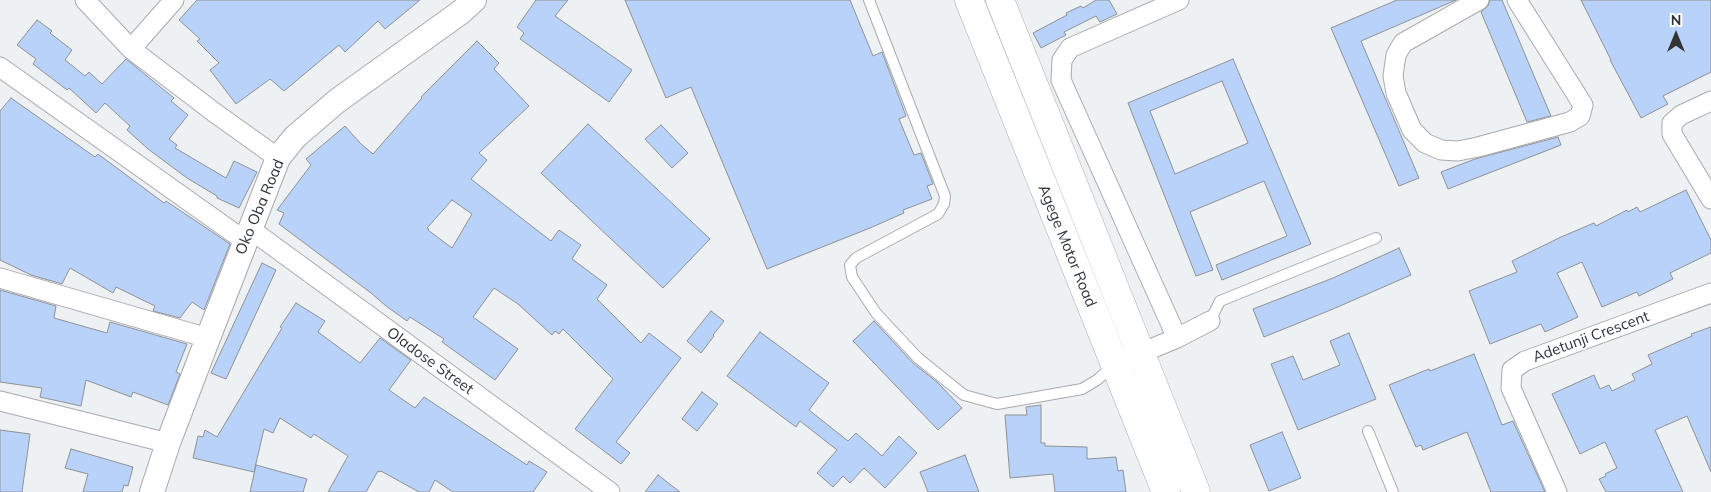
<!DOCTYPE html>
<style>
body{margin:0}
#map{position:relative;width:1711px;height:492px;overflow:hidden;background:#eef1f4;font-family:Mulish,sans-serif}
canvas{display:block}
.north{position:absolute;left:1651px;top:10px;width:50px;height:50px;-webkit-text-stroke:4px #fdfeff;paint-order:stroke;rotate:0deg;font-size:14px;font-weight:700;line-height:20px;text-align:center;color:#323334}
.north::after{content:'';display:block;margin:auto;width:18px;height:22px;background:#323334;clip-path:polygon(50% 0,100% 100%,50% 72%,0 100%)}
</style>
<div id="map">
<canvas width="1711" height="492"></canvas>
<div class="north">N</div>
</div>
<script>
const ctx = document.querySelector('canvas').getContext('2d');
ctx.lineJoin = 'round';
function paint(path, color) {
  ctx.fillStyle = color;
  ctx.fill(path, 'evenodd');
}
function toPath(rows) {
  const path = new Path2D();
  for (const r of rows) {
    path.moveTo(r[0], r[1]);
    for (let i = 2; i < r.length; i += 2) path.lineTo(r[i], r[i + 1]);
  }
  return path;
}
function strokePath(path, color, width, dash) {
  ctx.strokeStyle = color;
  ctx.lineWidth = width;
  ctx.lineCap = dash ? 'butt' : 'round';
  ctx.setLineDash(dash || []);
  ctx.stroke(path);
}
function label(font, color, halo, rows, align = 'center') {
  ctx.font = font + ' Mulish,sans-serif';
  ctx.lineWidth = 4.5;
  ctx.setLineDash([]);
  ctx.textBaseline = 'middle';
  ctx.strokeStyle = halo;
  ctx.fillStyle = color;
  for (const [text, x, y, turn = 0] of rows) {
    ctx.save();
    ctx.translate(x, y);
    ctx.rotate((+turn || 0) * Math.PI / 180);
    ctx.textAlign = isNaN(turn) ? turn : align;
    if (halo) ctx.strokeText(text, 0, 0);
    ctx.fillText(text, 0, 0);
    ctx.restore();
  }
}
const building = toPath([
 [197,0,420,0,385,29,378,21,345,52,339,45,284,91,270,79,236,104,210,70,219,63,197,41,200,39,179,20,197,0],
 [536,0,568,0,555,16,632,70,609,102,520,39,524,33,517,27,536,0],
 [625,0,850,0,873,56,882,52,906,116,899,119,914,155,921,153,933,184,927,186,932,199,903,210,904,213,870,228,767,269,691,87,666,98,625,0],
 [1096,0,1109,0,1117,14,1100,22,1096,16,1064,32,1066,35,1041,48,1033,33,1067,15,1066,13,1081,6,1083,8,1096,0],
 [1397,0,1456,0,1361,41,1419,178,1399,186,1331,28,1397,0],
 [1490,0,1502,0,1551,116,1527,122,1481,12,1488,6,1490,0],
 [1581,0,1711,0,1711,72,1663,96,1668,104,1641,118,1610,60,1611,60,1581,0],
 [37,20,52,31,50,33,72,50,65,60,85,76,89,72,102,84,126,59,174,98,171,101,188,115,169,139,177,145,175,148,226,178,234,161,257,172,239,208,217,198,217,196,187,178,148,149,127,130,130,126,105,103,96,113,69,88,67,90,33,64,36,59,17,45,37,20],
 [477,41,499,63,494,69,529,106,479,153,487,160,471,179,551,241,559,230,581,245,572,259,607,285,597,299,641,343,649,333,681,358,616,442,630,453,621,464,575,429,613,379,563,329,559,334,555,331,552,335,518,304,494,288,473,317,518,349,495,380,442,342,444,339,410,317,407,321,386,306,371,293,279,224,284,213,277,210,311,165,306,159,345,126,360,143,373,154,422,98,421,97,477,41],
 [452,200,472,214,452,248,428,230,429,229,427,228,452,200],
 [1233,59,1311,244,1222,280,1216,265,1287,236,1264,181,1190,212,1213,270,1196,276,1128,103,1233,59],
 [1222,81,1248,143,1175,174,1150,111,1222,81],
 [11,98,95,157,98,154,164,203,166,201,230,244,204,310,192,302,180,318,153,311,155,306,116,287,113,293,70,268,62,284,31,275,0,260,0,111,11,98],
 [588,124,710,239,663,288,541,173,588,124],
 [661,125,688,153,672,168,645,139,661,125],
 [1558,137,1561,145,1448,189,1441,172,1475,159,1558,137],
 [1686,190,1711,240,1711,253,1670,273,1673,279,1639,296,1637,292,1602,307,1582,262,1557,273,1578,317,1545,332,1541,324,1490,344,1469,291,1517,272,1512,261,1561,237,1594,223,1596,226,1627,210,1628,212,1637,207,1640,212,1686,190],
 [1399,248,1411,275,1333,309,1264,337,1253,309,1333,278,1399,248],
 [262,263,276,270,226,379,211,373,262,263],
 [0,290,56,306,54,318,107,333,110,322,187,344,176,372,180,374,168,405,133,392,131,397,86,380,81,406,40,397,42,388,0,382,0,290],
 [296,303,325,321,318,332,360,363,380,338,411,360,389,390,415,408,424,397,527,465,529,461,547,472,533,492,453,492,435,480,429,492,419,492,381,471,380,472,378,471,366,492,328,492,348,456,314,434,311,438,280,418,273,433,264,429,254,472,193,458,198,436,203,437,205,430,217,437,282,328,280,327,296,303],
 [711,311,724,321,713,335,714,336,701,353,687,341,711,311],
 [874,321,913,363,938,383,962,408,938,430,853,341,874,321],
 [1711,327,1711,472,1687,416,1655,430,1683,492,1606,492,1599,479,1606,476,1605,474,1617,468,1605,442,1580,454,1552,394,1594,375,1600,389,1609,385,1612,391,1635,380,1632,374,1652,364,1648,355,1692,336,1691,334,1711,327],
 [760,332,829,383,809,410,848,441,856,433,882,456,899,436,917,453,885,488,864,468,850,483,843,476,833,487,817,473,837,450,800,421,796,427,727,376,760,332],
 [1349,333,1376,399,1298,430,1271,364,1293,356,1303,380,1340,365,1330,341,1349,333],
 [1474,354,1502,425,1513,421,1545,492,1491,492,1467,432,1423,450,1421,445,1416,447,1389,385,1429,369,1430,371,1474,354],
 [702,392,718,404,697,431,682,419,702,392],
 [1041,405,1041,443,1045,443,1045,446,1087,447,1087,459,1116,457,1118,471,1123,470,1126,492,1055,492,1053,474,1010,478,1005,415,1027,415,1026,407,1041,405],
 [0,430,30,434,22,492,0,492,0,430],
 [1282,432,1301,478,1269,491,1250,445,1282,432],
 [71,449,133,467,128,486,124,485,122,492,83,492,88,474,65,468,71,449],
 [965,455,979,492,928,492,920,472,965,455],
 [256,465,307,479,303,492,250,492,256,465],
 [658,475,680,492,645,492,658,475]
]);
const service = toPath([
 [869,0,945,196,944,204,938,214,856,258,850,265,852,277,876,313,918,358,964,395,997,404,1082,389,1097,380,1114,365],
 [1210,321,1220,301,1376,238],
 [1368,431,1393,492]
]);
const minor = toPath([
 [85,0,131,49,215,113,278,158],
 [1479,0,1403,43,1396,55,1393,76,1396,93,1412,130,1425,143,1441,150,1458,151,1478,147,1570,122,1580,116,1583,105,1517,0],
 [131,49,174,0],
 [0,67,245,241],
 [1711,101,1681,115,1672,123,1672,134,1711,199],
 [250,229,610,492],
 [0,278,208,338],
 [1177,338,1061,80,1062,60,1070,48,1179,0],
 [1115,364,1177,338,1210,321],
 [0,401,168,443],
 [1557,492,1511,388,1512,370,1525,361,1711,293]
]);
const tertiary = toPath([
 [152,492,168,443,208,338,278,158,295,137,337,101,461,12,474,0]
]);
const secondary = toPath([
 [969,0,1166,492],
 [1000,0,1196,492]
]);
const streetNames = [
 ["Oko Oba Road",260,207,-67],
 ["Agege Motor Road",1067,246,68],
 ["Adetunji Crescent",1591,337,-20],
 ["Oladose Street",430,361,36]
];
paint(building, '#b9d2f9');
strokePath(building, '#8f9194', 1);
strokePath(service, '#a8aaae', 12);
strokePath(minor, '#a8aaae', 21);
strokePath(tertiary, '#a8aaae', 26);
strokePath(secondary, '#a8aaae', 29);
strokePath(service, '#fff', 10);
strokePath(minor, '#fff', 19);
strokePath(tertiary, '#fff', 24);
strokePath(secondary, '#fff', 28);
label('15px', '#323334', '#fdfeff', streetNames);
</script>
